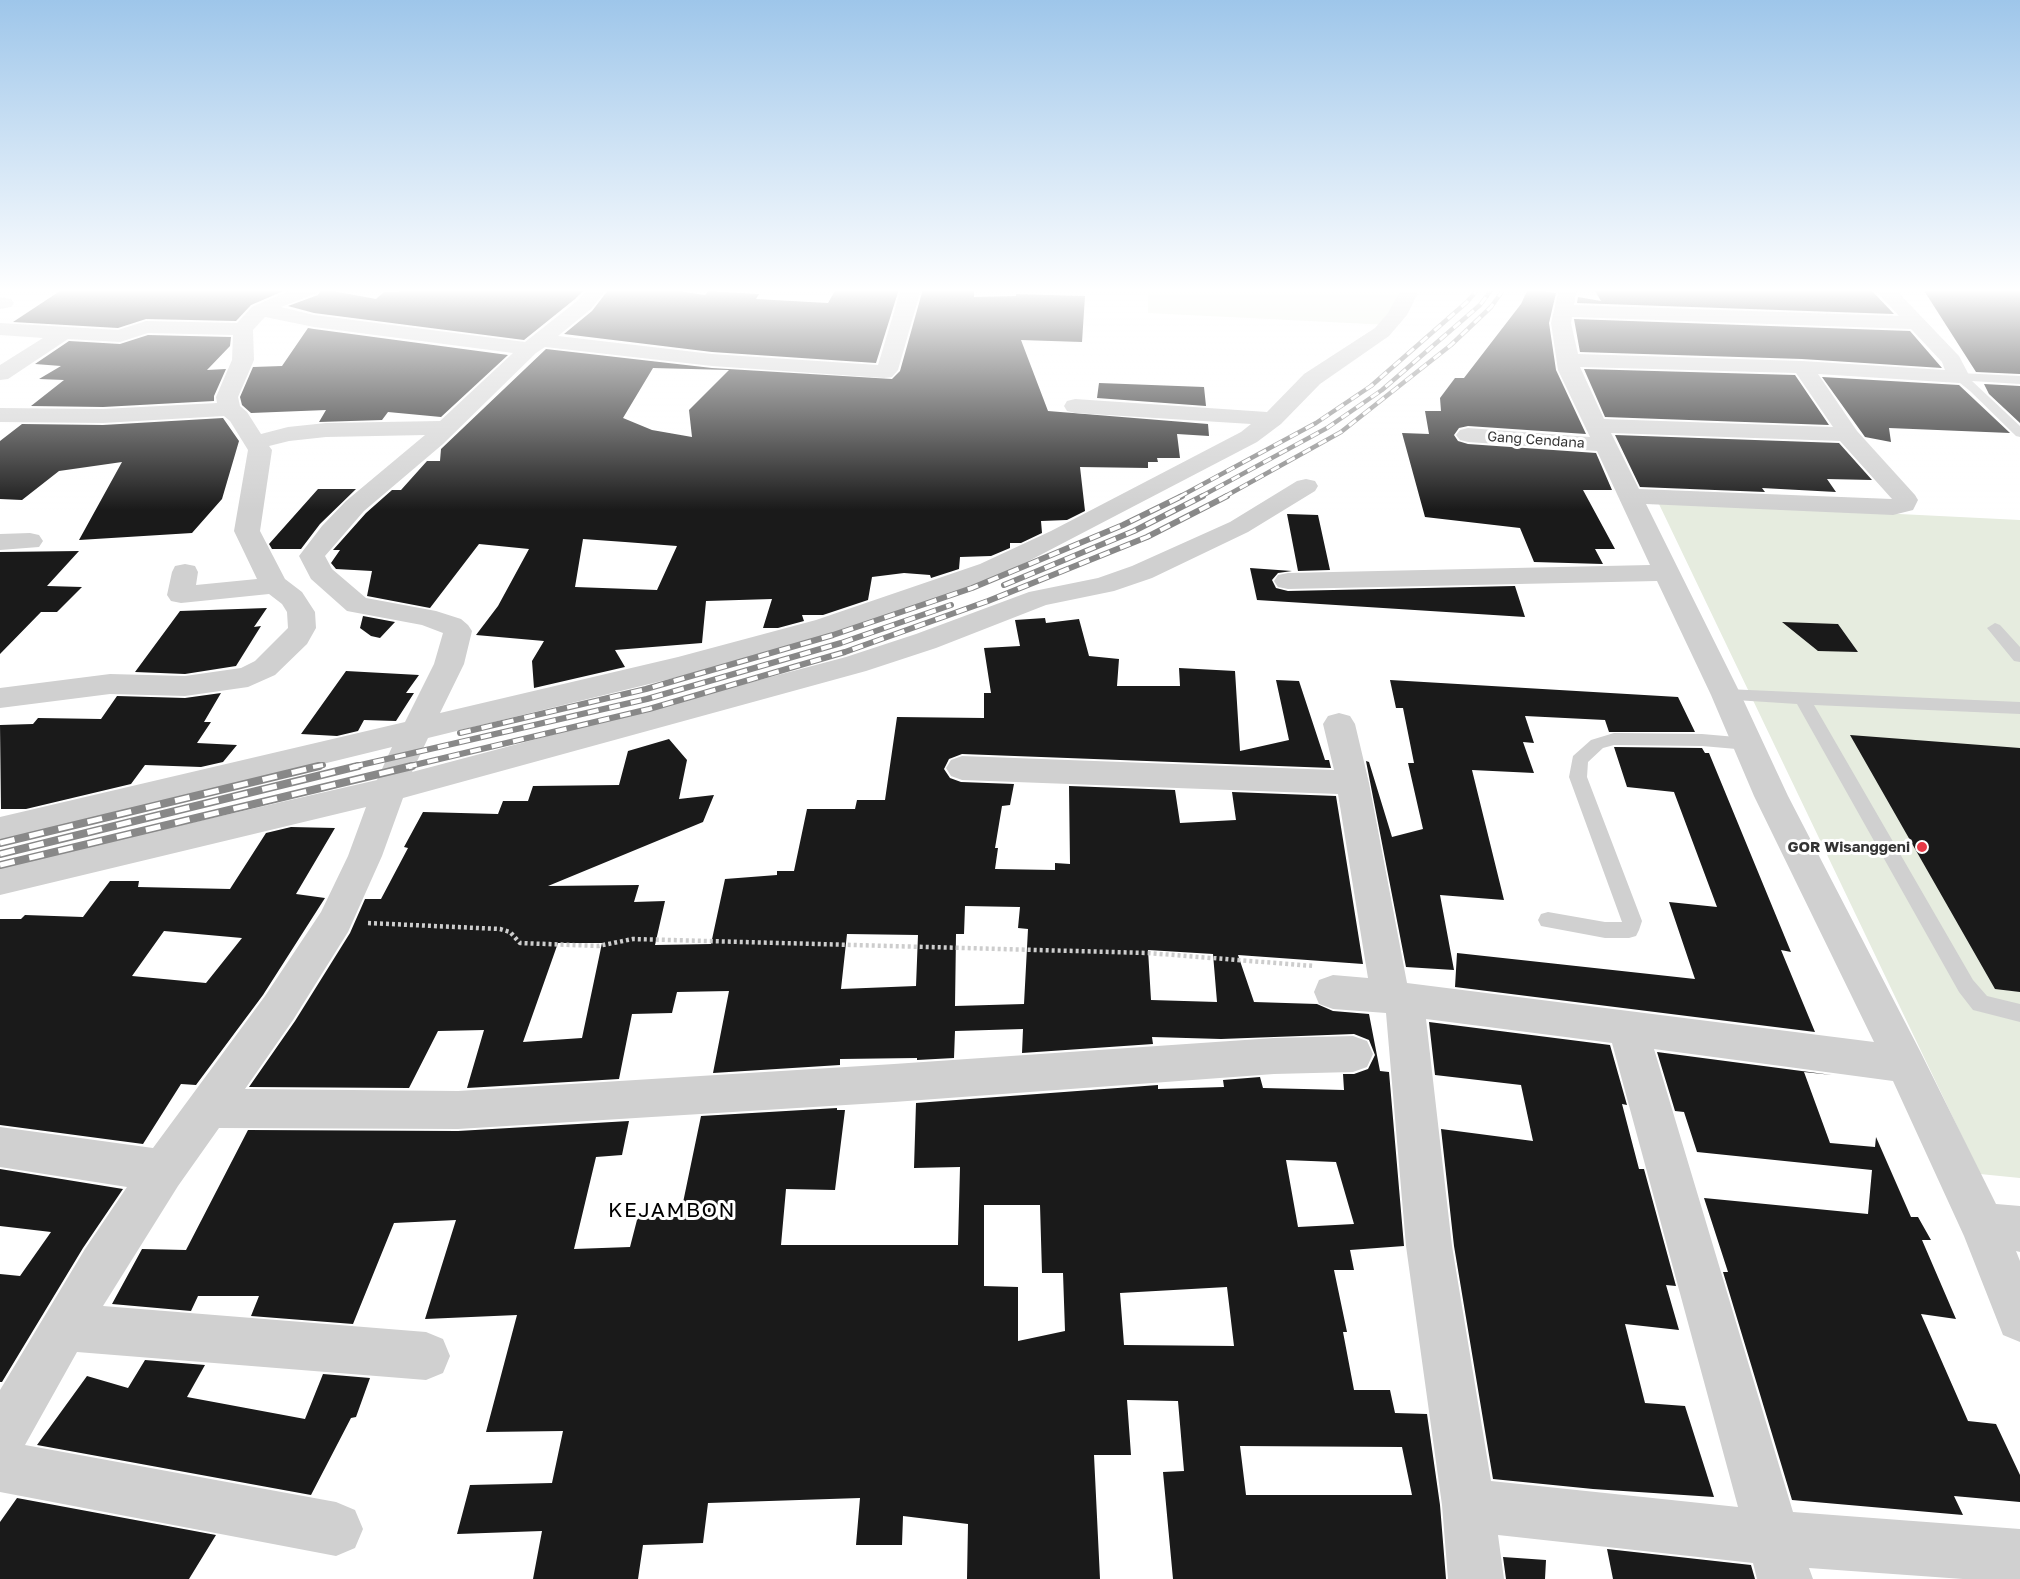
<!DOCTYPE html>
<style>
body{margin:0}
canvas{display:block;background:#fff}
</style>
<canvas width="2020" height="1579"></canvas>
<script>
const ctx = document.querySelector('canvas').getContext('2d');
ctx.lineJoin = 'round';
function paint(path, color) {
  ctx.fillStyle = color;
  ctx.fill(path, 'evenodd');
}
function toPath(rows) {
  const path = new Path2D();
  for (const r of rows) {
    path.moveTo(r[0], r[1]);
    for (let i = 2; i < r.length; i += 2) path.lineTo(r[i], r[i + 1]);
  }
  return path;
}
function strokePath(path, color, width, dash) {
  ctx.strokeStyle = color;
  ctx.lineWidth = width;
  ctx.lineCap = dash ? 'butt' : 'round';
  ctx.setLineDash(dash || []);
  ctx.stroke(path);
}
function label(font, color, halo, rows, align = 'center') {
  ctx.font = font + ' "Golos Text",sans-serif';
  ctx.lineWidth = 6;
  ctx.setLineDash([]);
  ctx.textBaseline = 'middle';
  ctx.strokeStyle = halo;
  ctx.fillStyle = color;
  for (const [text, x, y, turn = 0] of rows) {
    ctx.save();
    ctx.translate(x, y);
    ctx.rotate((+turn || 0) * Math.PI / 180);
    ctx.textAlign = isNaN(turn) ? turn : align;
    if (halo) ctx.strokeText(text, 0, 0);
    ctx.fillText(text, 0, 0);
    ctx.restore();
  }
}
const green = toPath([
 [1148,289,1410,289,1397,315,1389,325,1148,313],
 [1658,502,2020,520,2020,1178,1980,1174]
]);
const building = toPath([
 [63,289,288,289,251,305,236,321,146,319,118,328,13,322],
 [322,289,376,299,384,292,399,292,401,289,585,289,575,299,524,340,314,313,288,306,318,295],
 [609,289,666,289,705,295,708,291,759,294,756,299,828,303,836,289,899,289,876,363,712,352,564,334,592,311],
 [923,289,974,290,974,297,1016,296,1016,294,1085,296,1082,342,1021,340,1048,411,1208,424,1209,436,1177,434,1180,458,1157,458,1158,462,1148,462,1148,468,1080,467,1085,511,1067,520,1041,521,1042,533,1021,543,1010,543,1010,548,991,556,960,557,959,569,931,578,930,575,904,573,872,577,868,600,823,615,802,615,804,621,778,628,763,628,772,599,706,601,702,643,615,650,625,667,534,688,532,661,544,641,476,635,498,606,529,549,479,544,430,608,367,596,372,571,336,569,331,563,340,550,333,550,366,513,392,490,401,490,427,461,440,461,441,449,546,349,712,368,892,379,900,371],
 [653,368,729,370,689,410,692,437,652,430,623,418],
 [583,539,625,542,677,546,657,590,575,587],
 [1528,289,1556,293,1549,323,1556,370,1586,434,1468,426,1459,428,1454,435,1458,441,1468,444,1596,453,1612,490,1583,490,1615,549,1595,549,1603,564,1534,562,1520,528,1425,517,1402,433,1429,434,1425,411,1441,411,1440,398,1455,378,1464,378,1521,304],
 [1594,289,1870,289,1894,314,1577,303,1578,297,1601,301],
 [1923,289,2020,289,2020,374,1976,372],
 [1574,319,1910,331,1942,368,1802,359,1580,352],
 [308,328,314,329,508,355,441,417,388,412,382,420,319,422,326,410,251,413,242,405,240,397,253,367,282,366],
 [148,335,231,337,230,346,207,370,226,369,214,396,214,401,103,407,31,406,64,380,39,379,61,366,35,364,69,341,120,344],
 [1584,369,1795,375,1829,425,1605,417],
 [1822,377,1959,385,2010,433,1889,428,1891,442,1865,437],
 [1099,383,1204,387,1206,406,1097,398],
 [1984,384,2020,386,2020,423,1989,394],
 [223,418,239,441,222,499,192,533,79,540,122,462,59,471,22,500,0,499,0,441,22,424,103,425],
 [1615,435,1839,443,1872,480,1827,479,1836,492,1762,488,1765,492,1640,487],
 [318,489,356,489,320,524,301,549,272,549,269,544],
 [1287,514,1318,515,1330,570,1298,571],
 [79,551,47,586,82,587,57,612,41,612,0,654,0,552],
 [1250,568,1292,571,1278,573,1272,580,1276,588,1288,591,1515,586,1525,617,1257,600],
 [267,608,254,627,261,626,236,666,185,674,135,672,180,611],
 [363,616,395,622,380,638,371,636,360,628],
 [1045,618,1046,623,1079,619,1089,656,1119,659,1117,686,1180,686,1179,668,1235,671,1240,751,1289,740,1276,680,1299,681,1325,760,1329,760,1331,768,962,754,949,759,944,769,950,778,961,782,1014,784,1010,805,1002,806,995,848,998,848,995,869,1055,870,1055,863,1070,864,1069,786,1175,790,1180,823,1236,820,1232,792,1336,796,1363,964,1238,955,1254,1002,1317,1004,1333,1011,1369,1014,1380,1071,1389,1072,1404,1246,1350,1250,1354,1270,1334,1270,1347,1332,1343,1332,1354,1390,1390,1390,1395,1413,1427,1414,1440,1505,1446,1579,1173,1579,1163,1472,1184,1471,1178,1401,1127,1400,1131,1455,1094,1455,1100,1579,967,1579,968,1524,903,1516,902,1545,856,1545,860,1498,708,1503,703,1543,643,1545,638,1579,533,1579,542,1531,457,1534,470,1485,552,1483,563,1431,486,1432,517,1315,425,1319,456,1220,394,1223,353,1324,251,1316,259,1296,198,1296,191,1311,112,1304,142,1249,186,1250,248,1130,458,1131,629,1121,622,1155,596,1157,574,1249,630,1247,638,1216,680,1217,701,1116,837,1108,837,1110,845,1110,835,1190,786,1189,781,1245,958,1245,960,1167,914,1168,916,1103,1158,1085,1158,1089,1224,1087,1223,1080,1260,1077,1263,1088,1344,1090,1343,1074,1354,1074,1368,1069,1375,1055,1369,1040,1354,1034,1221,1039,1152,1037,1153,1044,1022,1053,1023,1029,955,1031,954,1058,917,1060,917,1058,840,1059,840,1065,713,1073,729,991,677,992,672,1013,632,1014,619,1079,467,1088,484,1030,438,1031,409,1088,249,1087,295,1021,350,933,365,899,381,899,408,848,404,847,423,812,498,814,503,801,528,801,533,786,619,785,628,751,669,739,687,760,679,799,714,795,703,822,548,886,639,885,634,902,665,901,655,945,711,944,725,879,777,875,777,871,794,871,807,809,855,809,857,800,885,800,897,717,984,718,984,693,991,693,984,648,1020,646,1015,620],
 [965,906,1020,907,1018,928,1028,929,1024,1004,955,1006,956,934,964,934],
 [847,934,918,935,916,986,841,989],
 [558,943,602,943,582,1038,523,1042],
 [1148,950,1213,954,1217,1002,1151,1000],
 [1286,1160,1336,1162,1354,1224,1298,1227],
 [984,1205,1040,1205,1042,1273,1063,1273,1065,1331,1018,1341,1018,1287,984,1286],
 [1227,1287,1234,1346,1124,1345,1120,1293],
 [1240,1446,1402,1447,1412,1495,1246,1495],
 [1782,622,1838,624,1858,652,1818,651],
 [346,671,419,675,406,693,414,693,396,721,364,720,358,731,337,736,301,734],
 [1390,680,1678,697,1695,732,1609,732,1605,720,1525,716,1534,743,1523,742,1534,773,1472,770,1504,900,1440,895,1454,970,1406,967,1366,761,1369,762,1392,837,1423,829,1408,763,1414,763,1403,708,1396,708],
 [221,693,204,722,211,722,197,743,237,745,223,762,201,767,145,765,131,784,26,809,1,809,0,725,33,724,38,718,101,719,117,696,185,698],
 [1850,735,2020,748,2020,992,1995,989],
 [1614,747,1702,748,1705,753,1709,753,1791,952,1781,950,1815,1032,1455,987,1457,953,1695,979,1669,902,1717,907,1674,792,1627,787],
 [291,827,335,828,296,894,325,898,263,995,196,1085,181,1084,143,1144,0,1125,0,919,21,919,25,915,83,917,110,881,139,881,138,887,230,889,266,833],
 [164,931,242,938,206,983,132,976],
 [1429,1022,1610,1045,1627,1105,1622,1104,1639,1169,1644,1169,1676,1286,1666,1285,1679,1330,1625,1324,1645,1403,1685,1406,1714,1497,1593,1489,1493,1479,1454,1246,1441,1129,1533,1141,1521,1085,1435,1075],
 [1657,1052,1832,1075,1804,1072,1830,1143,1875,1147,1876,1137,1911,1217,1918,1217,1931,1240,1922,1240,1956,1319,1921,1314,1968,1421,1996,1424,2020,1475,2020,1502,1954,1496,1963,1515,1792,1500,1723,1272,1728,1272,1704,1198,1868,1214,1872,1170,1697,1152,1684,1112,1675,1111],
 [0,1169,123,1189,83,1248,2,1382,0,1382,0,1274,20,1276,51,1232,0,1226],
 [145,1360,205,1365,187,1397,305,1419,323,1374,370,1378,356,1417,351,1418,311,1495,37,1445,87,1376,128,1388],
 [17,1498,216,1535,189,1579,0,1579,0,1522],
 [1607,1549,1751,1565,1755,1579,1613,1579],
 [1503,1557,1546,1560,1545,1579,1506,1579]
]);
const path = toPath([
 [368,923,500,929,510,932,520,943,598,946,633,939,1148,953,1314,966]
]);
const service = toPath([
 [1959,373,2020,376,2020,384,1972,381,2020,426,2020,437,2016,436,1970,391,1955,379,1955,375,1959,373],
 [1995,623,2000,625,2020,647,2020,662,2014,661,1987,628,1995,623],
 [1726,689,2020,702,2020,714,1814,705,1973,980,1987,996,2020,1004,2020,1022,1973,1010,1959,992,1797,704,1720,699,1718,695,1720,691,1726,689],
 [1614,733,1702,734,1748,738,1754,740,1757,744,1754,748,1748,750,1702,746,1614,745,1603,748,1588,762,1587,777,1642,921,1639,930,1636,936,1629,938,1605,938,1541,926,1538,920,1541,914,1548,912,1605,922,1622,922,1569,777,1573,756,1591,740,1614,733]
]);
const minor = toPath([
 [293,289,320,289,317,293,281,307,314,315,525,342,577,301,588,289,607,289,591,309,558,336,712,354,878,365,901,289,921,289,898,370,892,377,884,378,712,366,545,347,536,353,443,444,364,511,325,556,332,569,366,598,436,611,461,619,468,625,472,631,464,664,440,713,678,657,816,620,980,564,1051,531,1241,432,1251,424,1075,413,1067,411,1064,406,1067,401,1075,399,1267,412,1304,374,1375,328,1388,313,1401,289,1420,289,1407,315,1389,336,1320,384,1281,424,1257,442,1000,576,836,632,678,677,428,738,412,772,846,657,916,634,1029,592,1098,578,1132,566,1230,522,1297,481,1306,479,1315,481,1318,486,1315,491,1248,532,1152,578,1114,591,1046,605,936,648,866,671,403,798,382,856,348,932,293,1020,245,1089,458,1091,894,1064,1274,1038,1353,1036,1367,1041,1373,1054,1367,1067,1353,1072,1274,1074,894,1102,458,1129,219,1128,178,1186,103,1306,426,1332,443,1339,450,1356,443,1373,426,1380,77,1352,25,1445,336,1502,355,1510,363,1529,355,1548,336,1556,0,1492,0,1390,85,1249,127,1187,0,1167,0,1127,153,1148,265,996,321,912,348,856,366,807,0,895,0,867,377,780,392,747,0,843,0,817,405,722,434,664,443,633,422,625,347,611,311,579,299,556,322,526,346,501,425,435,326,437,289,441,269,446,272,450,260,531,285,579,302,592,315,612,316,628,307,644,275,675,248,687,185,696,110,694,0,708,0,688,110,674,185,676,241,668,255,661,288,628,287,612,282,604,269,594,181,603,171,601,167,595,172,572,175,566,185,564,195,566,198,572,196,585,257,579,234,531,248,450,230,421,224,416,103,423,0,422,0,408,103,409,217,403,216,397,232,360,233,335,148,333,120,342,68,339,8,379,0,380,0,365,43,338,0,335,0,323,118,330,146,321,237,323,252,307,293,289],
 [265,317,314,327,513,353,440,421,326,423,288,427,261,434,247,412,240,406,238,397,254,360,253,330,265,317],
 [1559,289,1577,289,1574,305,1899,316,1874,289,1895,289,1959,356,1970,377,1967,382,1959,383,1818,374,1857,431,1915,495,1918,500,1913,510,1893,515,1646,504,1741,695,1788,796,1920,1051,1996,1204,2020,1206,2020,1252,2016,1251,2020,1261,2020,1342,2003,1335,1964,1236,1893,1081,1654,1049,1793,1512,2020,1529,2020,1579,1963,1579,1809,1568,1813,1579,1757,1579,1753,1563,1498,1535,1504,1579,1448,1579,1442,1505,1406,1246,1386,1013,1333,1009,1319,1004,1314,992,1319,980,1333,975,1368,978,1338,794,962,780,951,776,946,768,951,760,962,756,1334,770,1323,724,1328,716,1339,713,1350,716,1355,724,1369,783,1407,983,1874,1042,1754,796,1711,695,1657,581,1288,589,1278,587,1274,581,1278,575,1288,573,1650,565,1597,451,1468,442,1460,440,1456,435,1460,430,1468,428,1590,437,1558,370,1551,323,1559,289],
 [1572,317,1911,329,1942,362,1945,370,1802,361,1578,354,1571,323,1572,317],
 [1580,367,1796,373,1833,427,1604,419,1580,367],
 [1611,433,1840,441,1892,499,1639,489,1611,433],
 [1426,1019,1612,1043,1738,1507,1491,1481,1452,1246,1426,1019],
 [0,297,11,299,14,303,11,307,0,309,0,297],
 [30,533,39,535,43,541,39,547,0,550,0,534,30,533]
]);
const railFar2 = toPath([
 [1179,497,1316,423,1371,386,1467,302,1478,289],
 [1200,497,1327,428,1382,390,1480,305,1492,289],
 [1224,497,1341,432,1451,345,1491,307,1504,289]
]);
const railFar1 = toPath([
 [1004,585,1134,531,1203,496],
 [460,733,646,689,833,635,972,588,1123,525,1182,496],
 [313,767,323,765],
 [352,767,647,699,841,643,951,605],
 [406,767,649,709,845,652,988,601,1147,537,1227,496]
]);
const rail = toPath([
 [0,843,319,766],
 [0,854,358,766],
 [0,865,412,766]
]);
const markers = [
 [1922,847,6,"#e63946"]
];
const farStreetnames = [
 ["Gang Cendana",1536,440,4]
];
const poiNames = [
 ["GOR Wisanggeni",1910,847]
];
const nearQuarternames = [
 ["KEJAMBON",672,1210]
];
paint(green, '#e6ecdf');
paint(building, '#1a1a1a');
strokePath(path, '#cdcdcd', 4.5, [3, 3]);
paint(service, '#d0d0d0');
paint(minor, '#d0d0d0');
strokePath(railFar2, '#888', 4.5);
strokePath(railFar1, '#888', 6);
strokePath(rail, '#888', 8);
strokePath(railFar2, '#fff', 3, [9]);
strokePath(railFar1, '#fff', 4, [11]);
strokePath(rail, '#fff', 5, [15]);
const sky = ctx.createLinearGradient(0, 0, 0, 510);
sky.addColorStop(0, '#9ec6ea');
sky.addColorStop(0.57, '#fff');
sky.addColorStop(1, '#ffffff00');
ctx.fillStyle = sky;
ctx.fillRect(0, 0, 2020, 510);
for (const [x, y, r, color] of markers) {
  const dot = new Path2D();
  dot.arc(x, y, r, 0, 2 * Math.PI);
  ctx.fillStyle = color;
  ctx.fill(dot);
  strokePath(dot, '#fff', 2);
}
label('14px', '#333', '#fff', farStreetnames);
label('bold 15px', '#333', '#fff', poiNames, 'right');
ctx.letterSpacing = '1.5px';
label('21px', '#000', '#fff', nearQuarternames);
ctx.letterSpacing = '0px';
</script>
